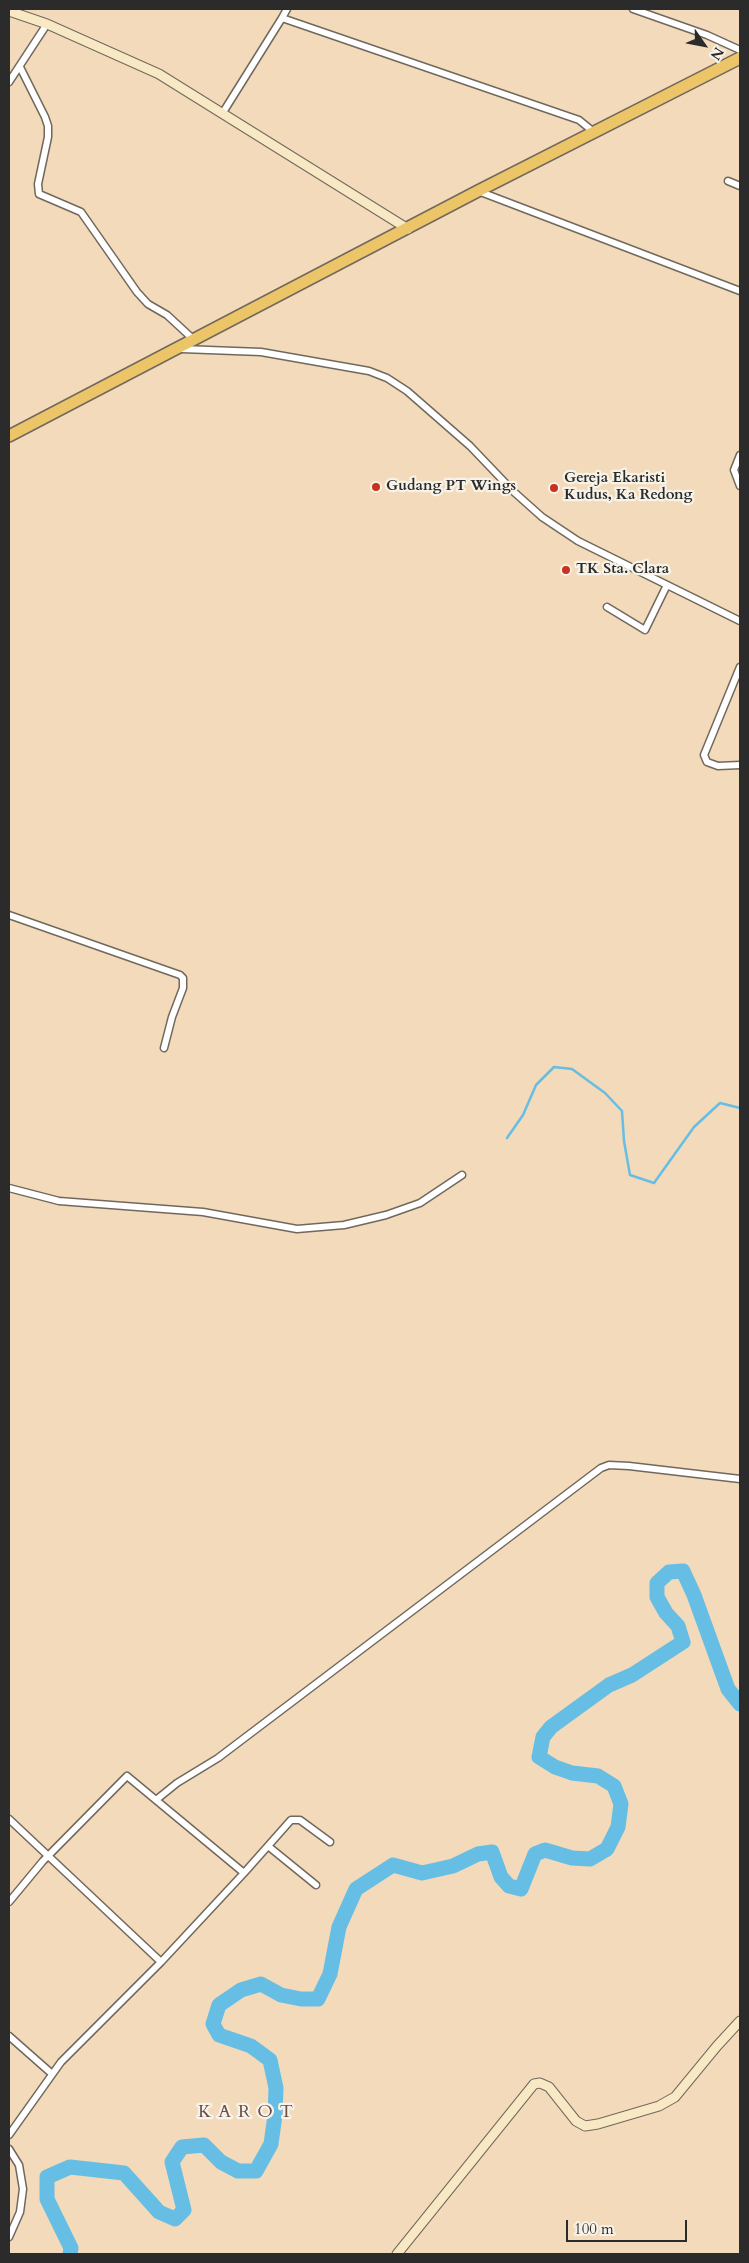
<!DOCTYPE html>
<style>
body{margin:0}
#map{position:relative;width:749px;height:2263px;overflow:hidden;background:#f2daba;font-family:Cardo,serif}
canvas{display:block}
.frame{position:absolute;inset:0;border:10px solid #2b2b2b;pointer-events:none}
.north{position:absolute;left:679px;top:20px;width:50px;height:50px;-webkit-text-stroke:4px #f7f3e8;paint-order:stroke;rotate:123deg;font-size:14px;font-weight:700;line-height:20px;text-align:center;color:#2b2b2b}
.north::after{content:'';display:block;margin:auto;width:18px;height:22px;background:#2b2b2b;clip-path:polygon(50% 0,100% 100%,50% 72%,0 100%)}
.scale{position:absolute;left:566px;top:2220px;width:121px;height:22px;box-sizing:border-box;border:2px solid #2b2b2b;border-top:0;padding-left:6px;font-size:15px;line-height:18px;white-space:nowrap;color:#2b2b2b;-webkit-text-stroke:4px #f7f3e8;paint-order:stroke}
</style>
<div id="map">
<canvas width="749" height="2263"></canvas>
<div class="frame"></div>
<div class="north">N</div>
<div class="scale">100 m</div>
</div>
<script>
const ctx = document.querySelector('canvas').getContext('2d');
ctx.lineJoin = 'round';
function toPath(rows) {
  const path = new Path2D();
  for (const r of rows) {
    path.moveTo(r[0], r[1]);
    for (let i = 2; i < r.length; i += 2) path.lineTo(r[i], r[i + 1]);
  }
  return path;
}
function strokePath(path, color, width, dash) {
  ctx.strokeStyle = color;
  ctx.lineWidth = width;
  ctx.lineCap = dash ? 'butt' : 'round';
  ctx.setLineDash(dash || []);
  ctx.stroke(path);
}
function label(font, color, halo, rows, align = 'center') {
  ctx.font = font + ' Cardo,serif';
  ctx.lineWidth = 4.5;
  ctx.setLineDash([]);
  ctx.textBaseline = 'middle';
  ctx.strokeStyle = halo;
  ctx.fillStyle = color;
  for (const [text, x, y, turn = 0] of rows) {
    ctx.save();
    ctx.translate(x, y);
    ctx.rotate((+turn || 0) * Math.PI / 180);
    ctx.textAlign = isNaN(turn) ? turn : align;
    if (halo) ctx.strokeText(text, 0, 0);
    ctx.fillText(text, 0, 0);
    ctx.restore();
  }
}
const stream = toPath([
 [507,1138,523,1115,536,1085,554,1067,572,1069,605,1093,622,1111,624,1141,630,1175,654,1183,694,1127,720,1103,740,1108]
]);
const river = toPath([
 [70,2254,71,2248,47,2199,47,2177,70,2167,124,2173,159,2212,175,2219,184,2210,172,2162,182,2147,204,2145,221,2162,238,2171,256,2171,271,2144,275,2115,276,2088,270,2060,251,2046,219,2035,213,2024,219,2005,241,1990,261,1984,281,1995,301,1999,318,1999,330,1974,339,1927,356,1889,393,1865,422,1873,453,1866,478,1854,492,1852,501,1877,509,1886,521,1889,535,1854,545,1850,572,1858,590,1859,607,1849,618,1827,621,1804,614,1786,598,1776,572,1773,555,1767,539,1757,543,1737,551,1727,609,1685,632,1675,683,1642,678,1626,666,1613,657,1597,657,1583,669,1572,683,1571,694,1595,728,1689,740,1704]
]);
const street = toPath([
 [633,9,707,35,740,50],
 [282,18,287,9],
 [20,67,45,117,48,126,48,137,38,184,39,194,81,212,137,292,148,304,167,315,193,339],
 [9,82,47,24],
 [222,114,282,18,579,120,595,133],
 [728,181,740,186],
 [478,191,740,291],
 [182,349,261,352,369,371,387,378,407,391,470,446,514,492,542,517,578,541,740,621],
 [740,455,734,470,740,486],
 [607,607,645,630,667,585],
 [740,667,704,755,707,762,718,766,740,765],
 [9,915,180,975,183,978,183,988,172,1017,164,1048],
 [9,1188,59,1201,203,1212,297,1229,344,1225,386,1215,420,1203,462,1175],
 [156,1800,177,1783,218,1758,601,1468,609,1465,629,1466,740,1479],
 [9,1819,161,1962],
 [268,1846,316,1885],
 [244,1873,291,1820,300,1820,330,1842],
 [9,1902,43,1861,127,1776,244,1873,161,1962,61,2062,9,2135],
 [9,2036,51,2073],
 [9,2149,19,2165,23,2189,20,2212,9,2237]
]);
const secondary = toPath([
 [9,11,47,24,159,74,408,229],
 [397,2254,534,2084,540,2083,549,2087,576,2121,585,2126,598,2124,659,2106,675,2097,717,2046,740,2021]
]);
const highway = toPath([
 [9,436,478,191,740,58]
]);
const markers = [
 [376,487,5,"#c8321e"],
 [554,488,5,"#c8321e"],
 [566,570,5,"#c8321e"]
];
const poiNames = [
 ["Gereja Ekaristi",564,479],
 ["Kudus, Ka Redong",564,496],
 ["Gudang PT Wings",386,487],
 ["TK Sta. Clara",576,570]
];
const quarterNames = [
 ["K A R O T",246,2113]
];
strokePath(stream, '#67bee4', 2.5);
strokePath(river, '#67bee4', 15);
strokePath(street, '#71685d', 9);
strokePath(secondary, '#71685d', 11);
strokePath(highway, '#71685d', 14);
strokePath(street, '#fff', 6);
strokePath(secondary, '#f8e8c3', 9);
strokePath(highway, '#edc569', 11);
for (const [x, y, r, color] of markers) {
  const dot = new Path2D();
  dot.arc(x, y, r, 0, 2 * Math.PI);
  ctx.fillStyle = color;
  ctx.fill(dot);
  strokePath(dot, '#f7f3e8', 2);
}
label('bold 15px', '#2b2b2b', '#f7f3e8', poiNames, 'left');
ctx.letterSpacing = '1px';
label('18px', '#6d4f4c', '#f7f3e8', quarterNames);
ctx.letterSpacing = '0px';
</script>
